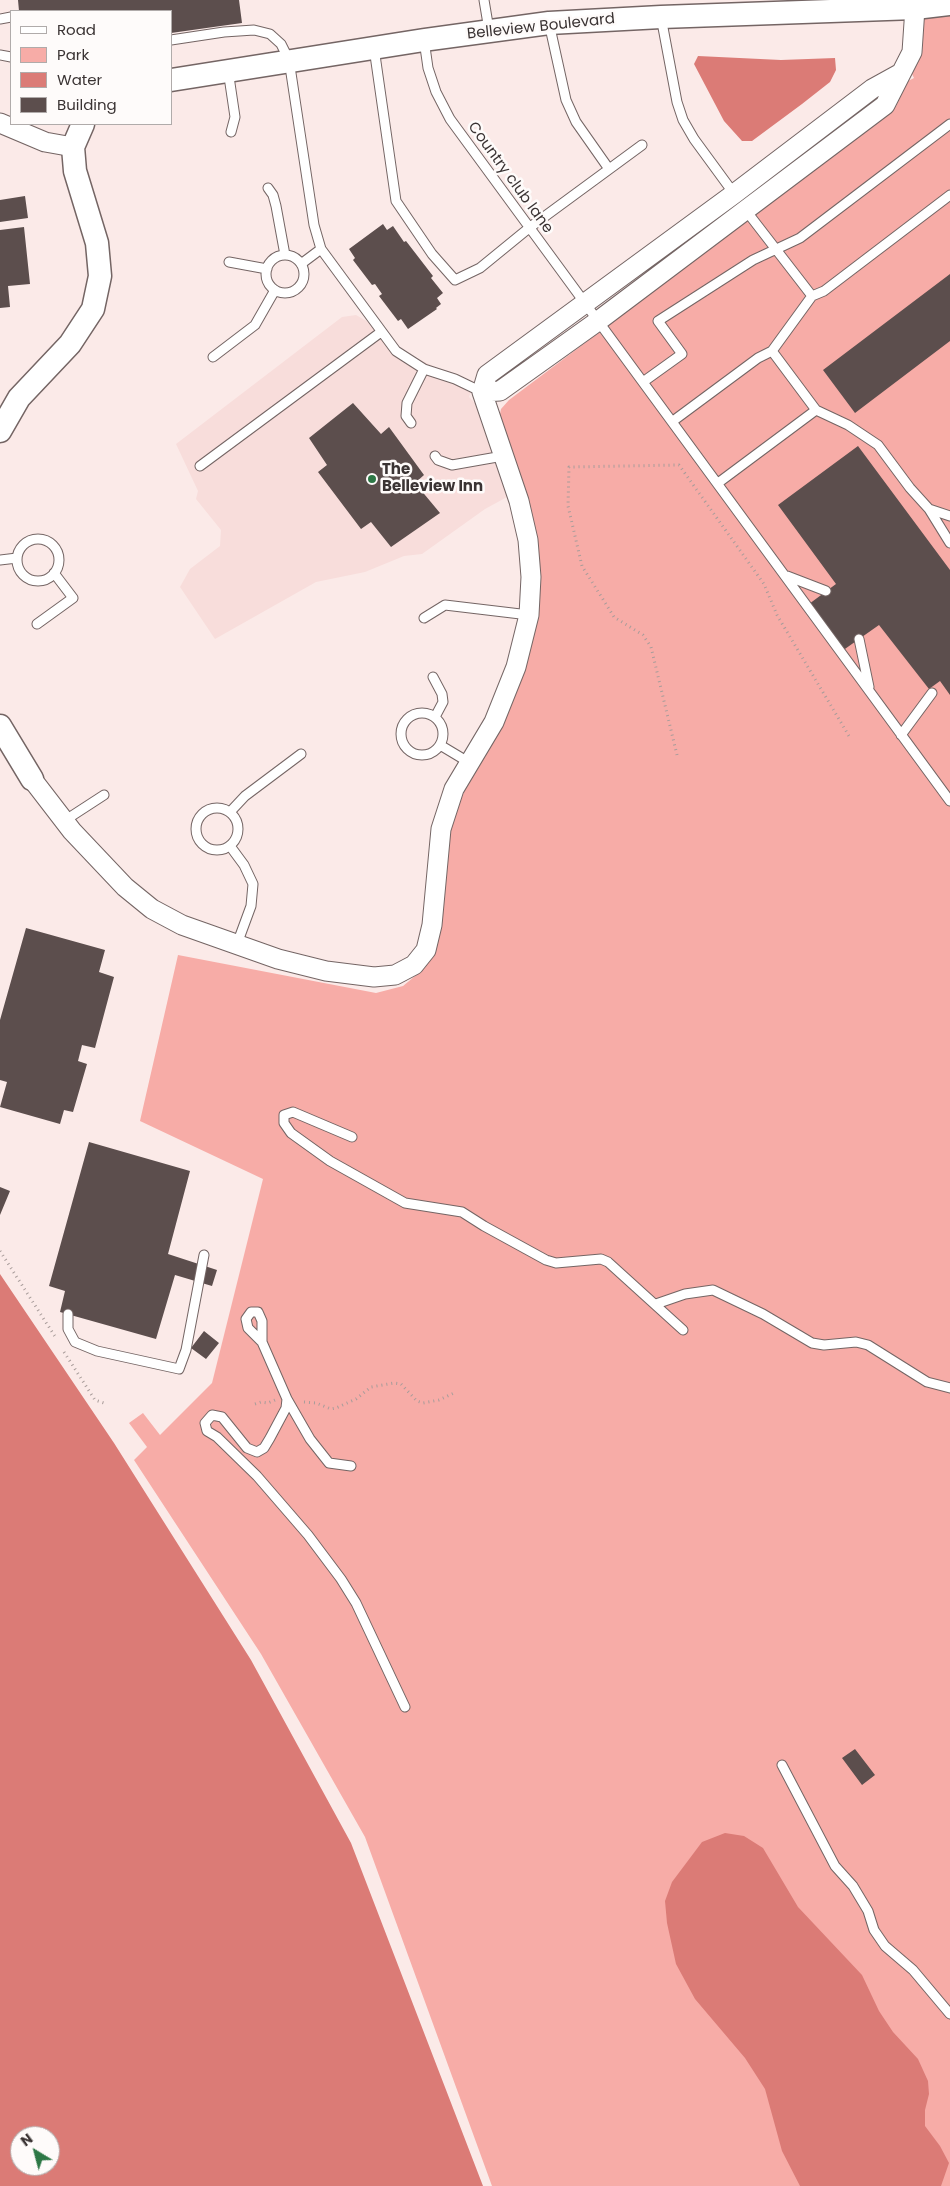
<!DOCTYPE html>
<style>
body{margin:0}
#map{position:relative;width:950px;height:2186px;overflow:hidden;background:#fbeae8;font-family:Poppins,sans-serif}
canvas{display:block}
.legend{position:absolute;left:10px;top:10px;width:162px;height:115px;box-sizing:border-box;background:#fefbfa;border:1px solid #b0abaa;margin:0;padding:6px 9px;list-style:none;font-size:15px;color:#3a3333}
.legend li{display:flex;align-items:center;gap:10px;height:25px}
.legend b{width:25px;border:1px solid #b0abaa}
.north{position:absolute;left:10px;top:2126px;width:50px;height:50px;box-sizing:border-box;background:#fefbfa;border:1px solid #b0abaa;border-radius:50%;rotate:323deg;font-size:14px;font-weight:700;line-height:20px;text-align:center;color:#3a3333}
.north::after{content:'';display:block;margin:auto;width:18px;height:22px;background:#2d7846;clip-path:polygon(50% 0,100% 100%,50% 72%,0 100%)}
</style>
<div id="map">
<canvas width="950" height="2186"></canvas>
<ul class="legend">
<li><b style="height:6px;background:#fff"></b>Road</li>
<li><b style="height:14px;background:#f7aca7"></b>Park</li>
<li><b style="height:14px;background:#db7b76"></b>Water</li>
<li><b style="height:14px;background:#5c4e4d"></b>Building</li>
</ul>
<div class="north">N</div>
</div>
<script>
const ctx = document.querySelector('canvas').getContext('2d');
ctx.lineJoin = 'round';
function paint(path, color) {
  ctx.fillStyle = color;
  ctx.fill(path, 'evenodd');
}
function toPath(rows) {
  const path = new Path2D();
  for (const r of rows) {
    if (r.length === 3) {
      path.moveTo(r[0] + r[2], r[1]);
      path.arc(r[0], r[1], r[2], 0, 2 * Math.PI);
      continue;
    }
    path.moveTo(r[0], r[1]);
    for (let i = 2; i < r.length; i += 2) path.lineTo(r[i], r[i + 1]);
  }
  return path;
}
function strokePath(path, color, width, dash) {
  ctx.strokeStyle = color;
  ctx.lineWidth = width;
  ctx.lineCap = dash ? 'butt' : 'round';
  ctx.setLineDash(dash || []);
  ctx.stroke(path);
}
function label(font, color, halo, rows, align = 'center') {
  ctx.font = font + ' Poppins,sans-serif';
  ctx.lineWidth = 5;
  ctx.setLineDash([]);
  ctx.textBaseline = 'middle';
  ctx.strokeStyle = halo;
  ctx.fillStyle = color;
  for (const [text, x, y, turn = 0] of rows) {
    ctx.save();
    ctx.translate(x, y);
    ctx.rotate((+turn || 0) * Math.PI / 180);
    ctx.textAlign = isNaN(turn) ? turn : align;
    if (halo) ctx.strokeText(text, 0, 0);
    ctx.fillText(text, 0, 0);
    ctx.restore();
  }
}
const built = toPath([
 [356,315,370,323,393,347,452,375,471,391,469,397,475,403,507,497,485,509,422,554,404,556,365,572,316,582,215,639,180,587,190,569,220,546,221,530,196,499,198,491,176,444,342,317]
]);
const green = toPath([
 [950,14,950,2186,492,2186,365,1837,261,1654,134,1460,147,1447,129,1423,143,1413,160,1435,212,1383,263,1179,140,1121,178,955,376,993,403,986,420,972,436,950,441,915,449,829,464,792,493,743,529,643,538,605,498,424,501,409,509,400,879,122,896,106,908,81,914,78,912,74,922,54,924,18]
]);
const water = toPath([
 [698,56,781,60,835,58,836,70,830,82,802,104,752,141,742,141,724,121,694,64],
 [0,1274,114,1443,251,1660,351,1843,483,2186,0,2186],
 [20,2136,50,2136,50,2166,20,2166],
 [725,1833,744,1836,763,1848,798,1907,862,1975,879,2011,893,2032,918,2059,928,2081,929,2094,925,2110,925,2126,940,2146,949,2163,941,2186,800,2186,782,2151,765,2089,745,2058,695,1999,676,1964,667,1923,665,1901,672,1882,702,1842]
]);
const building = toPath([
 [18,0,239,0,242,23,171,33,171,11,19,11],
 [25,196,28,218,0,222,0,200],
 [383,224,387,230,393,226,404,242,406,241,433,276,431,278,443,293,437,298,441,304,436,308,437,309,408,329,401,319,398,321,379,296,382,294,375,284,372,285,353,260,355,258,349,249],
 [24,227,30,284,8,286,10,307,0,308,0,230],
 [950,274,950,341,855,413,823,370],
 [353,403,381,434,389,427,424,475,415,483,440,513,391,547,371,522,361,529,318,472,327,465,309,438],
 [858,446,950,570,950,695,940,681,929,689,879,625,842,651,809,604,836,584,778,505],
 [26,928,105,950,99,972,114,977,95,1048,82,1045,78,1061,87,1064,73,1112,64,1110,60,1124,0,1107,7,1082,0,1080,0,1020],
 [89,1142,190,1171,168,1254,217,1270,212,1286,175,1275,156,1339,60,1312,65,1291,49,1286],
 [0,1187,10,1191,0,1215],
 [204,1331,219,1343,206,1359,191,1348],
 [855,1749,875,1775,862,1785,842,1758]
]);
const path = toPath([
 [677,755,651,647,643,635,614,617,582,566,568,506,569,467,679,465,764,584,777,615,849,736],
 [0,1251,56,1338],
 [64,1352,95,1400,104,1403],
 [304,1402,316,1403,331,1409,336,1408,356,1399,371,1387,394,1383,401,1384,417,1401,423,1403,439,1400,454,1393],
 [255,1404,261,1402,268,1403,275,1400]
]);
const service = toPath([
 [484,0,489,30],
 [661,17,677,102,683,120,694,139,735,195],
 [0,19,11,17],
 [549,23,566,100,576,122,609,169],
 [171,40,224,32,254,30,270,34,281,44,289,60,314,225,321,249,396,351,424,369,455,379,482,392],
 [424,40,428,68,436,92,450,119,950,801],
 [374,48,396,201,432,254,455,280,480,268,529,228,642,145],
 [0,55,11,57],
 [228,70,235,117,231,132],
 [268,188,273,195,276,206,285,255],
 [744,208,812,296],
 [285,274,19],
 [229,262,267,269],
 [301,264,321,249],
 [772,351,816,410,848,425,878,445,910,488,929,509,950,516],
 [213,357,255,325,275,290],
 [643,382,682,354,658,321,753,260,800,238,950,124],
 [673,421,758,358,772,351,812,296,824,291,950,195],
 [411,423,406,416,407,403,424,369],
 [435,456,438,460,452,465,503,456],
 [200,466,381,332],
 [718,483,816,410],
 [929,509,950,543],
 [38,560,21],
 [0,560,17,558],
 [787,576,826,591],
 [424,618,445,605,529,615],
 [37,624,73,598,54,573],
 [859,639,869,687],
 [433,677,442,694,443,702,435,717],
 [422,734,21],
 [901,735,932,693],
 [440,745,470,763],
 [217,829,21],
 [230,812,245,796,301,754],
 [64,821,104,795],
 [230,846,244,865,253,884,251,906,237,944],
 [352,1137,293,1112,284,1115,284,1123,291,1133,330,1161,405,1203,462,1212,484,1226,546,1260,556,1263,601,1259,608,1262,683,1330],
 [656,1304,685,1294,713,1290,763,1314,812,1343,824,1345,856,1342,868,1345,927,1382,950,1388],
 [68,1314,68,1329,75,1342,97,1351,179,1369,186,1350,204,1255],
 [262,1342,248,1328,246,1319,251,1312,258,1312,262,1321,262,1342,287,1399,286,1408,270,1438,264,1448,257,1452,247,1448,222,1417,212,1415,205,1423,207,1431,217,1437,257,1476,308,1535,341,1579,356,1603,405,1707],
 [287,1399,310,1439,329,1463,351,1466],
 [782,1765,835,1866,853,1886,868,1911,874,1930,885,1946,913,1970,950,2014]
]);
const minor = toPath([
 [0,123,45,142,73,147],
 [482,392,500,391,598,321,885,105,912,52,915,8],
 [32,779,72,831,125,887,152,909,182,925,278,959,326,971,374,977,395,975,414,965,426,950,432,925,441,829,454,789,494,722,516,667,529,615,531,577,528,540,519,501,482,392,487,375,734,194,872,89,901,73]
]);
const tertiary = toPath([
 [171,80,424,40,549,23,661,17,915,8,950,4],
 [0,431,19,398,70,344,93,309,100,276,97,243,75,171,73,147,83,124],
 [0,726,32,779]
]);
const markers = [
 [372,479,5,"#2d7846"]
];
const streetNames = [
 ["Belleview Boulevard",541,27,-6],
 ["Country club lane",510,178,54]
];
const poiNames = [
 ["The",382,470],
 ["Belleview Inn",382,487]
];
paint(built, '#f8dddb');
paint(green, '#f7aca7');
paint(water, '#db7b76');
paint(building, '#5c4e4d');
strokePath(service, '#746564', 11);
strokePath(minor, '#746564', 21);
strokePath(tertiary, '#746564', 25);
strokePath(path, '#a89c9a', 3, [1, 4]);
strokePath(service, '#fff', 9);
strokePath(minor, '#fff', 19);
strokePath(tertiary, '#fff', 22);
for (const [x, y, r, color] of markers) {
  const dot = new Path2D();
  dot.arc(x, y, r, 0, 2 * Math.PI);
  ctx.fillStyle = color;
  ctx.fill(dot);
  strokePath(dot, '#fefbfa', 2);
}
label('15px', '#3a3333', '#fefbfa', streetNames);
label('bold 15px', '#3a3333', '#fefbfa', poiNames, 'left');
</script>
